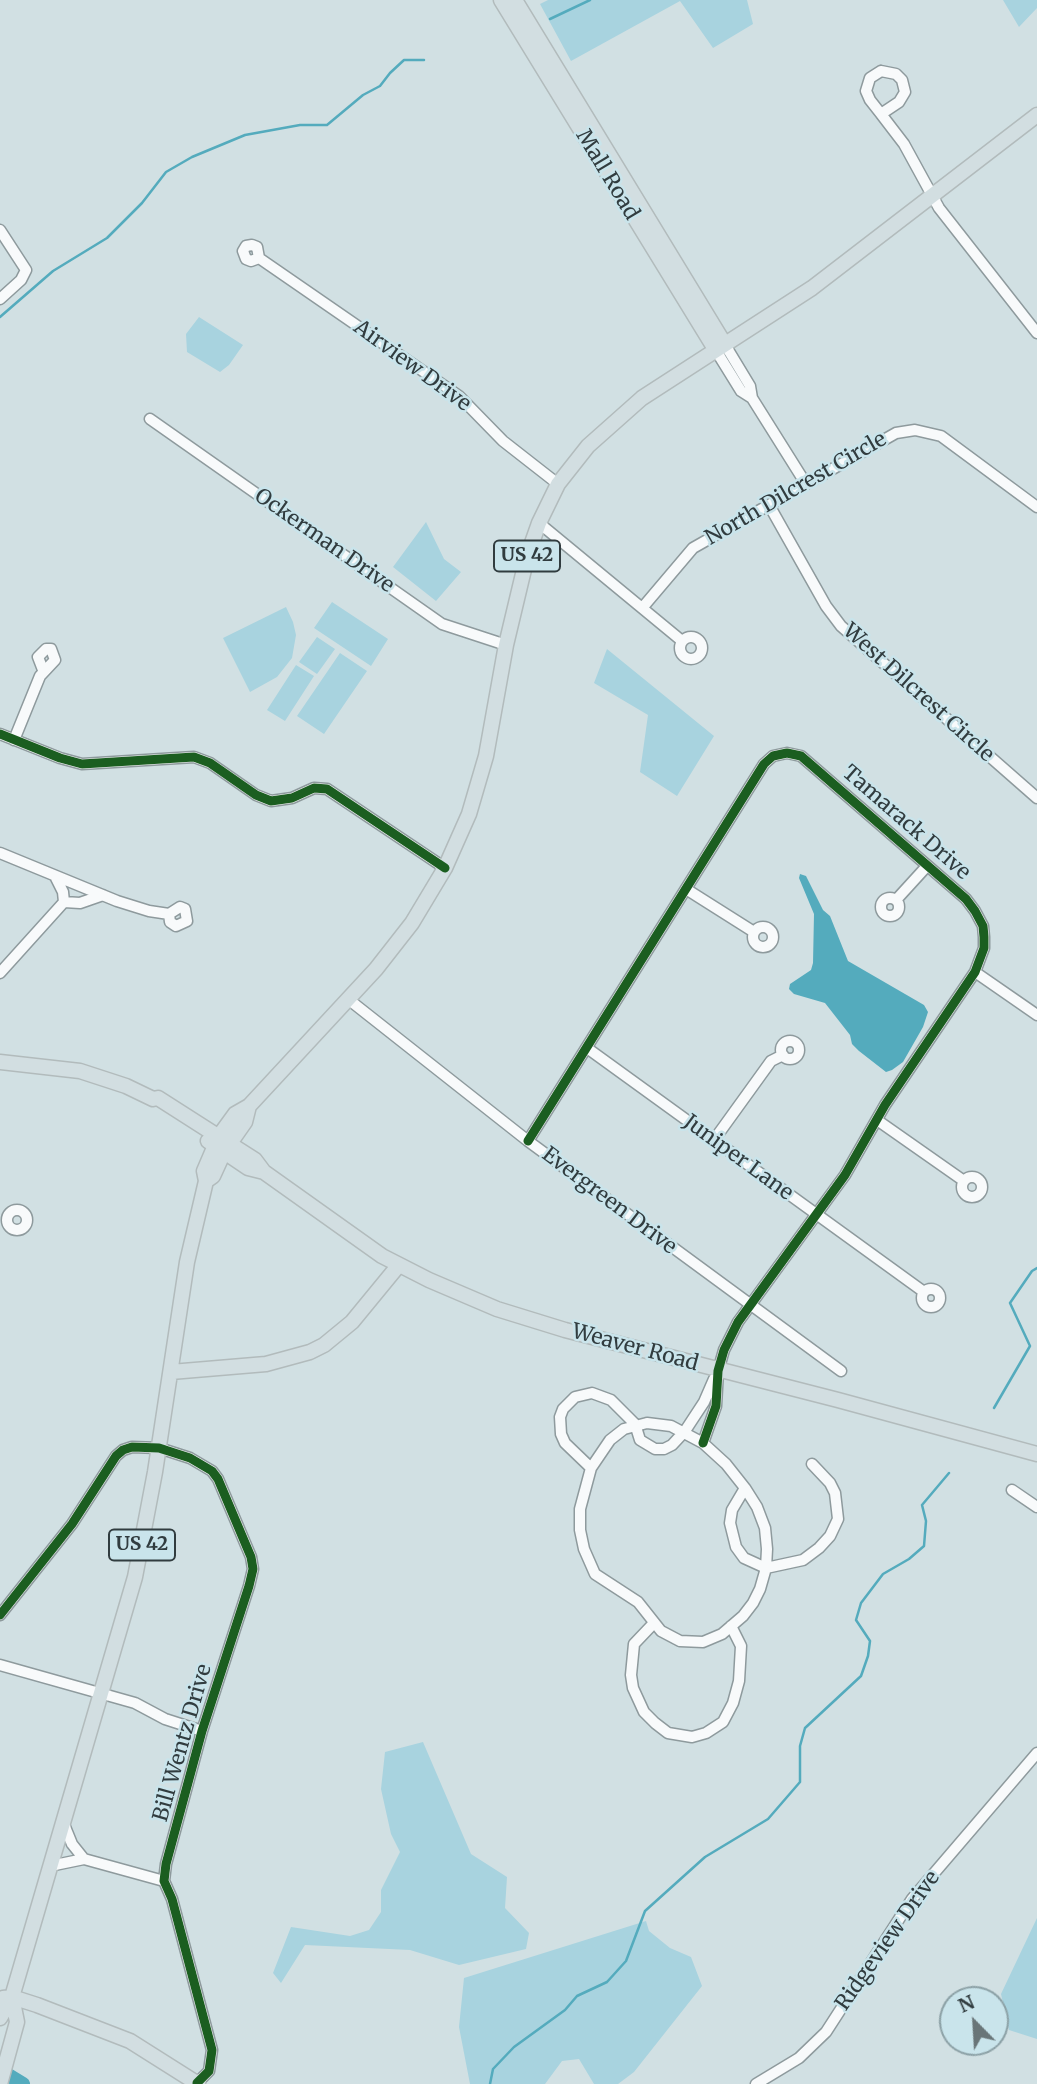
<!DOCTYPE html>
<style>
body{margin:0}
#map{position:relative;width:1037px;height:2084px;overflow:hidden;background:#d1e0e3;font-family:Merriweather,serif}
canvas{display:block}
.north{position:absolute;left:939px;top:1986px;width:70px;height:70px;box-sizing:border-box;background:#c9e4eb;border:2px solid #8ca1a6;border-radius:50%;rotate:336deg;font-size:19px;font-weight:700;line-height:28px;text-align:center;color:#313c3f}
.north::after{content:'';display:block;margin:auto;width:24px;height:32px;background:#697578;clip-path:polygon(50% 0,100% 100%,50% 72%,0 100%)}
</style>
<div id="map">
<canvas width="1037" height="2084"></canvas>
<div class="north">N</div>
</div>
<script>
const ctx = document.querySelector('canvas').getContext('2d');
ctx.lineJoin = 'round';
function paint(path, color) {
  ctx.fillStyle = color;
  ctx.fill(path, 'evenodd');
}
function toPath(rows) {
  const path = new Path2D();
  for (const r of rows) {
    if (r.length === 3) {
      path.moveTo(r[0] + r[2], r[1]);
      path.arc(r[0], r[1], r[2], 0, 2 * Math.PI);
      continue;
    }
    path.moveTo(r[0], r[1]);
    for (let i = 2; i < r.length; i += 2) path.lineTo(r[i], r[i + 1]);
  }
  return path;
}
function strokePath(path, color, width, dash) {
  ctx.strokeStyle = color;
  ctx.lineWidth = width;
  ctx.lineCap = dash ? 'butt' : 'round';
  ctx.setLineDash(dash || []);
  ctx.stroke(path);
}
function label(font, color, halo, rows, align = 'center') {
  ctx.font = font + ' Merriweather,serif';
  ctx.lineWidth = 5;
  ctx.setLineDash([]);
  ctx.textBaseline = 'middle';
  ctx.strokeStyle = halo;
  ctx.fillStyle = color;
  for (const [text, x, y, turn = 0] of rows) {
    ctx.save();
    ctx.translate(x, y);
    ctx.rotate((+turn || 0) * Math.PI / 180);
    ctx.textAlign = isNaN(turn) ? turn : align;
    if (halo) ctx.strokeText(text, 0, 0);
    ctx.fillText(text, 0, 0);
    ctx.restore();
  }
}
const green = toPath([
 [548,0,747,0,753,24,713,48,680,1,571,61,540,4],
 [1003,0,1037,0,1037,8,1019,27],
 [199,317,243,345,229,365,220,372,187,352,186,334],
 [426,522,444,559,461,572,436,601,393,567],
 [332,602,388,639,371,666,314,628],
 [286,607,293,622,296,635,292,658,277,677,250,692,223,638],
 [317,637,335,649,317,674,299,662],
 [607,649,714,736,677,796,640,772,648,715,594,683],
 [340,653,367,671,324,734,297,716],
 [296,665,314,676,285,721,267,710],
 [423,1742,471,1854,507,1877,505,1908,529,1933,526,1949,459,1965,410,1950,305,1945,281,1983,273,1973,291,1927,350,1936,369,1930,381,1912,381,1890,400,1852,391,1834,381,1789,385,1752],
 [1037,1918,1037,2039,1009,2030,1001,1994],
 [646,1921,649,1931,670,1948,691,1957,702,1986,634,2072,618,2084,594,2084,579,2059,562,2061,545,2084,470,2084,459,2027,464,1978]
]);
const water = toPath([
 [800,874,806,876,823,910,830,916,848,961,924,1005,928,1012,923,1027,903,1062,892,1070,886,1072,859,1051,852,1044,850,1035,825,1003,794,994,789,989,790,984,811,970,813,963,814,914,799,878]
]);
const stream = toPath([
 [550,19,590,0],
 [0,317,53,271,107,238,142,203,166,172,192,157,245,135,300,125,327,125,363,95,380,86,390,73,404,60,424,60],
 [994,1408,1030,1346,1010,1303,1032,1271,1037,1268],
 [490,2084,493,2069,514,2047,565,2010,577,1996,607,1982,626,1961,645,1911,705,1857,768,1819,800,1782,800,1746,805,1728,861,1676,868,1656,870,1641,856,1620,861,1603,883,1574,909,1559,924,1546,926,1521,922,1505,949,1473]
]);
const river = toPath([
 [0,2070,23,2084]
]);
const minor = toPath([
 [881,71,896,74,902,80,905,92,899,102,881,114,870,100,866,91,870,78,881,71],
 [881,114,904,144,939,208,1037,333],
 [0,230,26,270,21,280,0,299],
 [259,258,251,261,246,259,243,251,246,246,252,245,257,247,259,258,459,396,503,441,558,484],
 [724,343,750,386,752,398,806,484],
 [715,349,741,391,752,398],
 [150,419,442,624,506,645],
 [769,505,826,606,841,626,1037,798],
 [539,523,682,641],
 [643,607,693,548,896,433,915,430,941,436,1037,507],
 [691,648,11],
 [0,734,60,758,82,764,194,757,210,763,256,795,271,801,292,798,314,788,327,789,445,868],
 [14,740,40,676,55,660,51,649,46,649,38,657,43,670],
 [0,853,117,901,149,911,169,914,170,922,176,926,187,921,185,909,180,907,169,914],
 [686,889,754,932],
 [890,907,9],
 [896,900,927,866],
 [64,902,80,903,103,895],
 [763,937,10],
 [975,972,1037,1015],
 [0,973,64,902,63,892,55,876],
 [348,999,528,1141,841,1371],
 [790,1050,9],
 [587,1048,924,1292],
 [877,1120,964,1181],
 [714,1140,771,1061,783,1055],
 [528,1141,764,764,773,756,787,753,801,756,966,899,975,911,983,926,984,937,984,948,975,972,885,1105,845,1175,738,1322,724,1350,718,1371,716,1406,703,1443],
 [972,1187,10],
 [17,1220,10],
 [931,1298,9],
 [647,1423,671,1426,703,1443,726,1464,745,1488,757,1507,765,1528,767,1549,766,1568,760,1589,753,1603,743,1616,722,1634,703,1642,680,1641,661,1631,638,1602,595,1574,584,1549,580,1530,580,1509,591,1468,610,1440,624,1429,647,1423],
 [591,1468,565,1443,561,1434,560,1417,563,1409,575,1397,592,1393,611,1400,635,1424,640,1440,655,1449,664,1449,672,1445,685,1431,704,1402,714,1379],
 [745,1488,732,1510,730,1523,736,1547,744,1558,766,1568,803,1560,819,1548,830,1536,838,1519,835,1493,830,1483,812,1464],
 [1012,1490,1037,1507],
 [0,1615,72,1524,116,1456,123,1450,132,1447,159,1448,190,1458,212,1471,218,1479,251,1557,253,1569,249,1586,202,1731,166,1864,164,1881,172,1899,212,2050,209,2071,197,2083],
 [654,1623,634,1644,631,1675,633,1688,644,1712,655,1723,668,1733,692,1737,706,1733,723,1722,733,1703,739,1681,741,1646,731,1626],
 [0,1665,135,1703,165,1719,202,1731],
 [63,1822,72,1844,84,1859],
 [50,1866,84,1859,164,1881],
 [756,2084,799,2058,826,2032,912,1899,1037,1753]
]);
const major = toPath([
 [501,0,715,349],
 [515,0,724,343],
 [0,1062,80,1071,126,1086,153,1099,158,1098,255,1160,264,1172,382,1256,429,1280,497,1309,565,1330,838,1400,1037,1454],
 [208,1141,248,1168,264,1172],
 [206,1181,213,1176,224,1152,245,1122,249,1106],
 [171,1372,266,1364,310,1352,324,1345,352,1322,398,1266],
 [3,1998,12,1997,37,2005,130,2041,198,2084],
 [0,2018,12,1997,135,1577,155,1472,187,1262,206,1181,204,1171,219,1136,235,1114,249,1106,376,969,412,923,445,868,469,814,486,756,506,645,527,557,539,523,558,484,588,446,642,398,812,288,1037,115],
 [0,2084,17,2022,12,1997]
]);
const cycleway = toPath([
 [0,734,60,758,82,764,194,757,210,763,256,795,271,801,292,798,314,788,327,789,445,868],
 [528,1141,764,764,773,756,787,753,801,756,966,899,975,911,983,926,984,937,984,948,975,972,885,1105,845,1175,738,1322,724,1350,718,1371,716,1406,703,1443],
 [0,1615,72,1524,116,1456,123,1450,132,1447,159,1448,190,1458,212,1471,218,1479,251,1557,253,1569,249,1586,202,1731,166,1864,164,1881,172,1899,212,2050,209,2071,197,2083]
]);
const shields = [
 [527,556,66],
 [142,1545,66]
];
const shieldNames = [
 ["US 42",527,556],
 ["US 42",142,1545]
];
const streetNames = [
 ["Mall Road",607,175,59],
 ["Airview Drive",412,366,36],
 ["North Dilcrest Circle",796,489,-30],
 ["Ockerman Drive",324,541,35],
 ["West Dilcrest Circle",918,693,42],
 ["Tamarack Drive",906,823,41],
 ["Juniper Lane",738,1158,36],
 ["Evergreen Drive",609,1201,37],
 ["Weaver Road",635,1348,15],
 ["Bill Wentz Drive",183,1743,-74],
 ["Ridgeview Drive",888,1941,-55]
];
paint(green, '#a8d3df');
paint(water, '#54abbd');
strokePath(stream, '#54abbd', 2.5);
strokePath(river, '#54abbd', 14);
strokePath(minor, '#8e9a9d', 13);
strokePath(major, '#b2bbbc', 17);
strokePath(minor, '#f8fafb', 10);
strokePath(major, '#d2dee1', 14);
strokePath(cycleway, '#1b5e20', 9);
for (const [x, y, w] of shields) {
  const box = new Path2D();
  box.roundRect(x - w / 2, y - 15.5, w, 31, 5);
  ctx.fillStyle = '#c9e4eb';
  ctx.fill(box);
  strokePath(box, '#313c3f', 2);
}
label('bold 19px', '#313c3f', null, shieldNames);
label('21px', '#313c3f', '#c9e4eb', streetNames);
</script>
